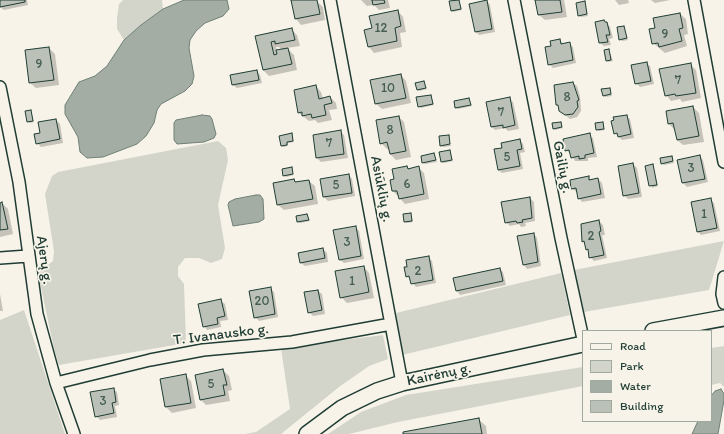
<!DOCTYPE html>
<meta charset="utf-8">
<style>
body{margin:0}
#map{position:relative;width:724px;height:434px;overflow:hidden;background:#f7f3e8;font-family:Itim,sans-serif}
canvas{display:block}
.legend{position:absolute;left:582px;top:330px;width:130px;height:92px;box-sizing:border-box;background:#f7f3e8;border:1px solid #a1aaa0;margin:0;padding:5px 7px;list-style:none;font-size:12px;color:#1f3d34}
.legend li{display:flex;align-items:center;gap:8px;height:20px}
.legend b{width:20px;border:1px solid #a1aaa0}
</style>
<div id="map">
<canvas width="724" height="434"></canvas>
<ul class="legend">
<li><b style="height:5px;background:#f7f3e8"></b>Road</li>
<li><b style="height:11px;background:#d3d5ca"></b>Park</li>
<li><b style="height:11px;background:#a4ada3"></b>Water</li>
<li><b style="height:11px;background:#bbc1b6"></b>Building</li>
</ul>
</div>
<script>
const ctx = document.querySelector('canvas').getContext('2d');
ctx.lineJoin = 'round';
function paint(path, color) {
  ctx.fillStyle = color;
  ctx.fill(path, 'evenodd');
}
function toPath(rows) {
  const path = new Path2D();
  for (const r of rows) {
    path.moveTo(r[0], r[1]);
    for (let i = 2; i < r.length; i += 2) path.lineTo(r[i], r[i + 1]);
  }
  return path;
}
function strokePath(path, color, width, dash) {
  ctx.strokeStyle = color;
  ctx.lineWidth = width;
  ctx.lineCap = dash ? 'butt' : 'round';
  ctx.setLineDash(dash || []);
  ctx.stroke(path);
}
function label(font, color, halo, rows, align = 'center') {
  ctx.font = font + ' Itim,sans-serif';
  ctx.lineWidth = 3.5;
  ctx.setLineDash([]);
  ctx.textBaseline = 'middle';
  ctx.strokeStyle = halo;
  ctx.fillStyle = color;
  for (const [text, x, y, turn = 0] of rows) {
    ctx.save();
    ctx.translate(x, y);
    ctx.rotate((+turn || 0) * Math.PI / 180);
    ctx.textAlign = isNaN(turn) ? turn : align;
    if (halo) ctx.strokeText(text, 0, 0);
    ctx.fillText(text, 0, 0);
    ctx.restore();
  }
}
const green = toPath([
 [123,0,162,0,163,9,141,25,124,40,117,29,117,18,119,4],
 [218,141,226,148,228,160,218,205,225,248,222,259,211,263,199,258,185,258,178,267,178,276,184,284,186,343,59,365,54,349,38,273,53,261,54,251,45,194,52,176,58,172],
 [724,241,709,290,584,312,574,270],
 [561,273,570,315,402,355,396,313],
 [24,310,65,434,0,434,0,320],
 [383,335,388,359,369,366,339,387,281,434,245,434,256,432,290,409,281,348],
 [724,346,724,387,720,383,711,385,711,348],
 [583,367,583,386,398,422,349,434,328,434,361,412,406,395]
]);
const water = toPath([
 [184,0,227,0,229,9,223,16,205,23,196,31,190,40,189,48,194,76,192,84,185,91,161,104,157,110,154,123,146,136,137,144,103,157,87,158,80,152,78,137,65,114,65,105,79,82,95,76,107,66,124,40,141,25,163,9,184,0],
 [202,115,210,116,212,119,216,134,214,138,204,142,177,144,174,140,174,123,176,120,202,115],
 [256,195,260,195,263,199,264,219,259,222,233,226,228,205,229,202,235,199,256,195],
 [721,389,724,394,724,400,718,434,692,434,698,421,711,421,711,396,715,391,721,389]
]);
const shadow = toPath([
 [0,0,27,0,28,5,4,10,0,7],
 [292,0,315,0,323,7,325,20,301,25,296,19],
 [388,0,390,8,379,10,374,5,367,6,361,0],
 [459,0,462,10,453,12,452,11],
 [536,0,564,0,567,17,545,20,539,15],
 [615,0,628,0,629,3,619,5],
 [651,0,670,0,655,3],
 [487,1,490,5,495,32,479,35,476,32],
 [584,2,588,16,581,17,579,16],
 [398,11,403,17,406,32,400,33,402,47,374,53,369,47,365,31,373,29],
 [680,14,686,19,688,34,684,35,687,46,665,53,653,43,656,29],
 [607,23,610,27,613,38,609,39,611,45,604,46,600,43],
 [624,27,628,40,622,41,620,39],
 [292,30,297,35,300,46,287,48,294,55,297,70,269,76,263,70,256,37],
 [276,47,279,47,282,50,277,51],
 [559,40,564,44,569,43,573,47,576,63,553,68,549,64,553,47],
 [49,48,55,54,59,85,36,88,30,83],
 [609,50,613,61,608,62,606,60],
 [646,63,650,66,654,84,640,87,636,83],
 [690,64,696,70,701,98,682,102,680,99,671,101,666,95],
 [257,71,260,75,262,83,237,88,233,85],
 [401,75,406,81,411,103,382,109,376,104],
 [424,83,427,89,419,91,417,89],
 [573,83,577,86,580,96,581,111,577,117,570,119,564,114,557,104],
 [316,86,321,92,323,99,330,97,336,103,337,109,329,110,332,120,318,123,315,120,309,121,299,113],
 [610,89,612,96,605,97,604,95],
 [431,96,434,105,421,108,419,106],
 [509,98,513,102,519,129,508,131,505,128,495,130,492,127],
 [469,99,472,106,458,109,456,108],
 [693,107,699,113,704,142,683,145,677,140,675,130,669,124,667,112],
 [31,111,34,122,30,123,28,121],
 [626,116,630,119,634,138,622,140,615,133],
 [399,117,404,122,411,157,396,160,390,154,389,148,387,149,381,143],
 [56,120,60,124,63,143,41,147,37,143,41,134],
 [560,123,563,128,555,130,554,128],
 [602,123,605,130,599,131,597,130],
 [341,132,344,135,348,158,321,162,317,158],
 [292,134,294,142,288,143,288,146,283,147,282,146],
 [589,135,593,138,597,157,588,158,588,161,575,161,571,154,566,150],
 [448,136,451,146,443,147,441,146],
 [520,140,523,144,525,152,520,153,523,169,502,173,498,170,503,149],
 [450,151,453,161,444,163,442,162],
 [434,154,437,162,425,164,423,163],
 [700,156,703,160,708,182,687,187,683,183,679,160],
 [672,157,674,163,664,165,662,163],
 [633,164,637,168,642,197,628,199,624,195],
 [653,165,658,186,652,188,646,167],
 [418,167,424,173,429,199,405,204,393,191,395,180,393,170],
 [291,168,294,175,286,177,284,175],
 [349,175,352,179,355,196,328,201,324,197,321,180],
 [588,177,591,180,598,179,602,183,605,198,582,202,579,198,577,192,572,189],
 [294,180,297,183,309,181,315,186,318,204,284,210,278,205],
 [530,198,534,202,535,221,525,223,526,226,521,227,519,224,510,226,506,222],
 [710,199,714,203,720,231,701,235,697,231],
 [2,203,8,209,13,234,0,237,0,204],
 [411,214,413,222,407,223,405,222],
 [307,215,310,221,300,223,298,222],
 [599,221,603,225,605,235,602,235,607,258,594,261,590,257,582,232],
 [355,227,359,231,364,259,344,263,340,260],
 [534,234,537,238,541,266,527,269,524,265,518,237],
 [323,249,327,253,328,262,305,266,301,263],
 [428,257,432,261,436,283,416,287,407,276],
 [364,267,369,273,374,298,347,303,341,297],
 [500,269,503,272,506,285,460,295,457,291,454,279],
 [270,288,274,292,278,317,259,321,255,317],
 [318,291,322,294,325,314,313,316,309,312],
 [0,294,3,311,0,311],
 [221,301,225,304,228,320,220,321,221,327,207,330,204,326],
 [223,370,229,376,232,390,228,391,230,401,206,405,201,400],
 [185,375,191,381,196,408,172,413,166,407,161,380],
 [113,389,117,392,119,405,115,406,117,417,100,420,96,416],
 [478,419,486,426,487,434,405,434]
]);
const building = toPath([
 [0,0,25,0,25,2,0,7,0,0],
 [291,0,317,0,320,14,295,19,291,0],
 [372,0,384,0,385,3,373,5,372,0],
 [459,0,461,9,451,11,449,1,459,0],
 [487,0,492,29,475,32,469,4,487,0],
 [535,0,560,0,562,12,538,15,535,0],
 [585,1,587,14,578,16,576,3,585,1],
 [398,10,401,26,395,28,397,41,368,47,364,30,372,28,369,16,398,10],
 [680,13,683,28,679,29,682,41,659,47,658,43,652,44,649,29,655,28,653,18,680,13],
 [604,20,605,22,607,22,610,35,606,35,608,42,599,43,595,22,604,20],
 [624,26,627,38,619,40,617,27,624,26],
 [292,28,295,40,275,44,275,41,271,42,274,55,277,54,276,50,288,48,292,64,263,70,255,36,292,28],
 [560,39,561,44,570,42,573,60,548,65,545,47,551,46,550,41,560,39],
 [49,47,54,80,29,83,25,50,49,47],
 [609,49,611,60,606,61,604,50,609,49],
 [647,62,651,81,635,84,631,65,647,62],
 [691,63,696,93,676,96,675,94,665,96,659,69,691,63],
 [257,70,259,80,232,85,230,75,257,70],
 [401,74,406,98,375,104,370,80,401,74],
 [424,81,426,88,417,90,415,83,424,81],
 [573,82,579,100,577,101,578,107,573,114,565,115,559,111,558,105,556,105,554,85,573,82],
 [316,85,319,99,330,96,332,103,324,105,326,115,312,118,311,114,302,116,302,112,298,113,294,90,316,85],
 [610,88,611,94,603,96,601,89,610,88],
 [431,95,433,104,418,107,416,97,431,95],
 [510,97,515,125,503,128,503,125,491,127,486,102,510,97],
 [469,98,471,105,455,108,454,101,469,98],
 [693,106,699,136,677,140,673,123,668,124,666,111,693,106],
 [31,110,33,121,27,122,25,111,31,110],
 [627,115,631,134,618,137,617,133,614,134,611,121,614,120,613,117,627,115],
 [399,116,406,151,390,154,387,142,380,144,376,120,399,116],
 [56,119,60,139,36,144,34,134,40,133,38,122,56,119],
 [561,122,562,127,553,129,552,123,561,122],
 [603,122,604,129,596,130,595,123,603,122],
 [341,130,344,154,316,158,313,135,341,130],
 [292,133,293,141,287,142,287,145,281,146,279,136,292,133],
 [590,133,594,153,585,155,585,158,579,159,579,156,571,158,569,150,565,151,563,139,590,133],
 [449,135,450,144,440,146,439,136,449,135],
 [520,139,522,149,517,150,520,166,498,170,494,149,502,148,501,143,520,139],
 [450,150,452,160,441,162,439,152,450,150],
 [434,153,436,160,422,163,421,156,434,153],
 [700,155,705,179,682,183,677,160,700,155],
 [672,156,673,161,661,164,660,158,672,156],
 [633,163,639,193,623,196,618,166,633,163],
 [653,164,657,185,649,186,645,166,653,164],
 [407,166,408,169,419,166,424,194,399,199,397,191,392,191,390,180,394,179,392,169,407,166],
 [292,167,293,174,283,176,282,169,292,167],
 [349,174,352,193,323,197,320,179,349,174],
 [589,176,589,180,598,178,601,194,578,199,576,188,571,189,570,180,589,176],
 [294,179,295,182,309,180,313,199,277,205,273,183,294,179],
 [530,197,532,218,522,220,523,222,517,223,516,221,505,223,501,202,530,197],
 [711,198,717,228,697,232,691,202,711,198],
 [2,202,8,229,0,230,0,203,2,202],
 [411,213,412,221,404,222,403,214,411,213],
 [307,214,309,220,297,222,296,216,307,214],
 [599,220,601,231,599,232,604,255,589,258,588,249,586,250,584,241,582,242,581,224,599,220],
 [356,226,361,256,339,260,333,230,356,226],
 [534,233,538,262,523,265,517,236,534,233],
 [323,248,325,258,300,263,298,253,323,248],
 [429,256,433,280,411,284,409,276,406,277,404,267,407,267,406,260,429,256],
 [364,266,369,292,340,298,335,271,364,266],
 [500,268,503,281,456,291,453,278,500,268],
 [271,287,275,314,254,318,249,291,271,287],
 [318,290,322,310,308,313,304,292,318,290],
 [221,299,225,316,217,318,218,324,203,327,198,304,221,299],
 [223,369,227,385,223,385,225,395,200,400,195,375,223,369],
 [186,374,191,403,165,407,160,379,186,374],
 [114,388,116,402,112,403,114,413,95,417,90,392,114,388],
 [479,418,482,434,403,434,403,432,479,418]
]);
const minor = toPath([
 [330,0,402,383],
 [514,0,561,238,583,339],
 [694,0,724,162],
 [0,87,19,182,37,314,56,383,74,434],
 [0,258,28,256],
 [724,277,722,294,724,303],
 [56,383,150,360,203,350,292,342,391,324]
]);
const secondary = toPath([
 [653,331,724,318],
 [307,434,342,408,377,391,402,383,583,344]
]);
const numberNames = [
 ["12",381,29],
 ["9",665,35],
 ["9",39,65],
 ["7",678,81],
 ["10",388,89],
 ["8",567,98],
 ["7",501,113],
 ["8",390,131],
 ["7",329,144],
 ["5",507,158],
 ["3",691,169],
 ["6",407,185],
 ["5",336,186],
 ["1",704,215],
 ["2",591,237],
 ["3",347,243],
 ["2",418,272],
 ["1",352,282],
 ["20",262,302],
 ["5",211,385],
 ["3",103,402]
];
const streetNames = [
 ["Gailių g.",562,167,79],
 ["Asiūklių g.",381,189,79],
 ["Ajerų g.",44,260,82],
 ["T. Ivanausko g.",221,335,-7],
 ["Kairėnų g.",439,375,-12]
];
paint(green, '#d3d5ca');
paint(water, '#a4ada3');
strokePath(water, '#6f8077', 1);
paint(shadow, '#0003');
paint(building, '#bbc1b6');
strokePath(building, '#1f3d34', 1);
strokePath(minor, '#1f3d34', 14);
strokePath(secondary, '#1f3d34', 18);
strokePath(minor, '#f7f3e8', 11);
strokePath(secondary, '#f7f3e8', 15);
label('13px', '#465e54', null, numberNames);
label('15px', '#1f3d34', '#f7f3e8', streetNames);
</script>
